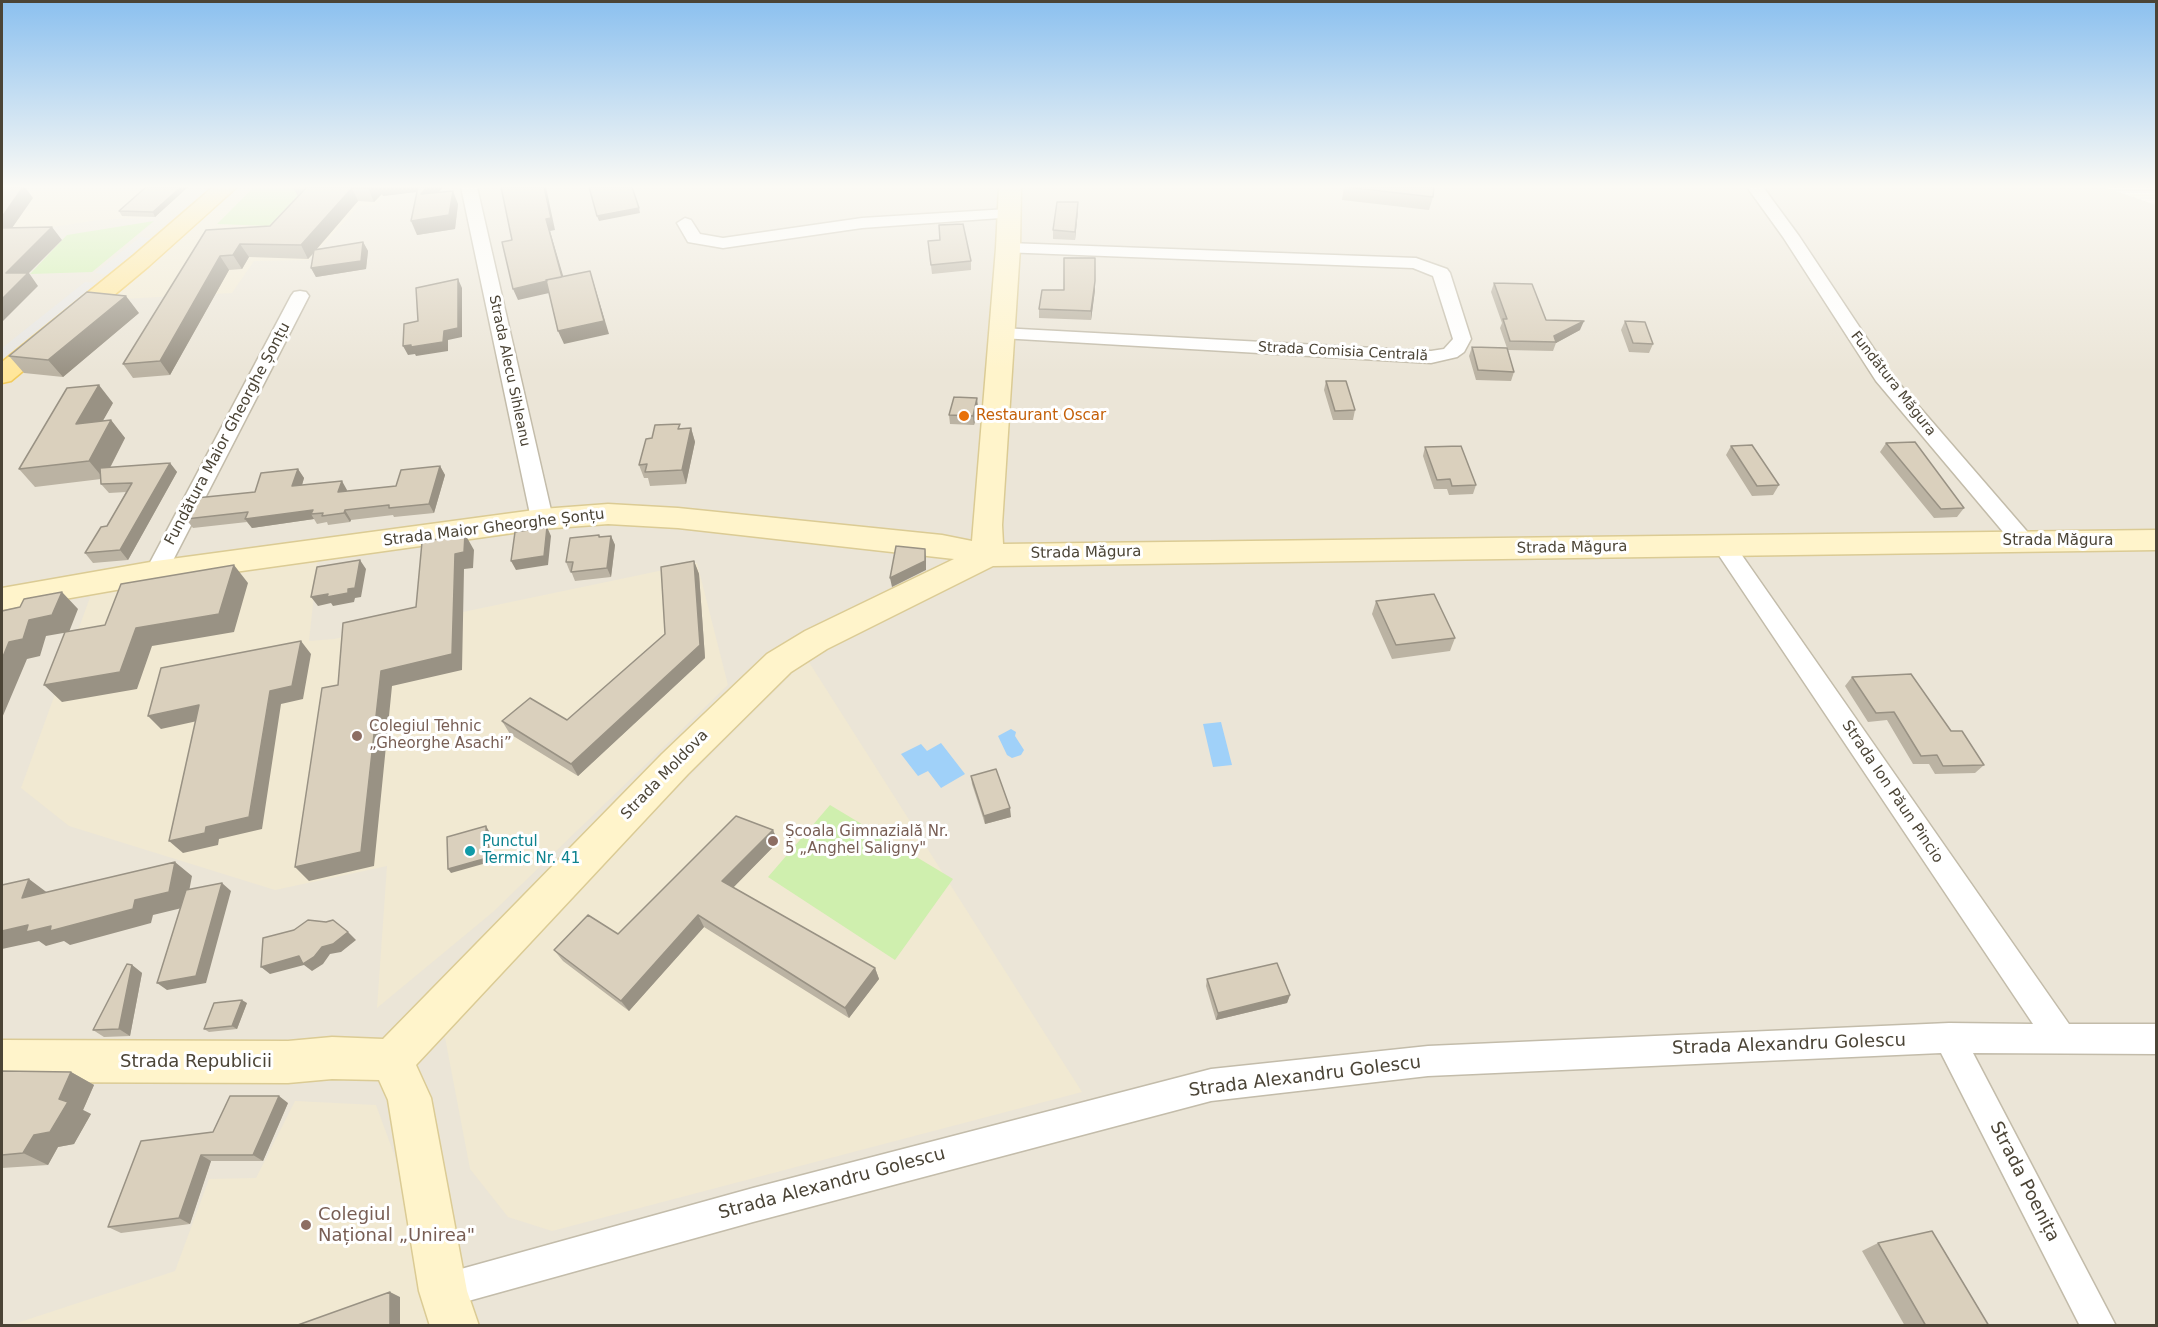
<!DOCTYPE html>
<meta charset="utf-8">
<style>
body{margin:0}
#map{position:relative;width:2158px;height:1327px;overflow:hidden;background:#f6f3e9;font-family:"DejaVu Sans",sans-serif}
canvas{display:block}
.frame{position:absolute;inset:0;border:3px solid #4b4436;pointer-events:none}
</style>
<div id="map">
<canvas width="2158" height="1327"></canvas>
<div class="frame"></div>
</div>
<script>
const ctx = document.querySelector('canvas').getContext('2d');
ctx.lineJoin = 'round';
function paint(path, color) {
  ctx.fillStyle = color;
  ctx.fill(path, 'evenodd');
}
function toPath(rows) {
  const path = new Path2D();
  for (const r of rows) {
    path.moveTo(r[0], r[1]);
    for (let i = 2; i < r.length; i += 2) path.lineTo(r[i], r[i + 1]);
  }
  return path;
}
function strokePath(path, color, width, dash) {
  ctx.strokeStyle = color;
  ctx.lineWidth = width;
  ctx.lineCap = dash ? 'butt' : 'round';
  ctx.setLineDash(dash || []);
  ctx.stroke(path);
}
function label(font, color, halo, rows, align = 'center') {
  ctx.font = font + ' "DejaVu Sans",sans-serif';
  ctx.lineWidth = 6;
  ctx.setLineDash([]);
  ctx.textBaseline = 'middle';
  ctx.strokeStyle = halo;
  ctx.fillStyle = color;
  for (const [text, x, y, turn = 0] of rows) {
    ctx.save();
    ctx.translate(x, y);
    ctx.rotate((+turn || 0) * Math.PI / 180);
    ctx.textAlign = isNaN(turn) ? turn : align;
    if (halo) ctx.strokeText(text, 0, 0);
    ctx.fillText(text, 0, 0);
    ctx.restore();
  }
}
const residential = toPath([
 [2,187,2105,187,2156,205,2156,1325,2,1326]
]);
const education = toPath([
 [2,187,190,187,156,217,98,220,2,235],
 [237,187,391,187,376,205,359,206,309,260,254,261,232,293,104,300],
 [318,557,309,641,334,639,697,563,728,685,493,912,377,1008,387,866,275,890,69,826,21,788,93,589],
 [807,659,1082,1092,552,1231,508,1217,470,1169,442,1022],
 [295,1101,376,1105,457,1325,8,1326,175,1271,209,1179,256,1178]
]);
const green = toPath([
 [254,187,306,187,269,226,217,224],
 [154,221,92,272,30,274,67,235],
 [830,805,953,879,895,960,768,877]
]);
const parking = toPath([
 [140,237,155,239,109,275,95,273],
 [85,282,97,283,2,359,2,348]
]);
const water = toPath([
 [1221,722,1232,765,1213,767,1203,724],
 [1011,729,1016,732,1015,736,1024,750,1021,755,1012,758,1007,755,998,736],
 [941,743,965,774,941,788,928,771,918,776,901,754,921,744,927,751]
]);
const street = toPath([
 [461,187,477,187,553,519,550,524,542,526,534,524,531,519,461,187],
 [1747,187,1763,187,1799,236,1890,373,2031,536,2034,541,2031,546,2023,549,2015,546,1876,381,1783,237,1747,187],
 [1008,209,1016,214,1014,217,862,228,723,248,688,242,677,223,685,218,691,220,700,234,723,238,862,218,1008,209],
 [1008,243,1416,258,1447,269,1450,273,1471,339,1464,352,1457,357,1431,363,1001,338,995,337,992,333,995,329,1001,328,1431,351,1444,349,1453,339,1433,276,1413,268,1002,252,1000,248,1002,244,1008,243],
 [300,291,306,292,309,296,167,572,164,578,156,580,148,578,145,572,291,296,294,292,300,291],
 [1724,538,1732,541,2069,1024,2156,1024,2156,1054,1973,1053,2116,1326,2080,1326,1941,1053,1428,1076,1211,1101,753,1222,443,1308,431,1303,426,1291,431,1279,443,1274,753,1188,1211,1069,1428,1046,1949,1023,2033,1024,1716,551,1713,546,1716,541,1724,538]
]);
const secondary = toPath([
 [999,187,1021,187,1020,248,1002,525,1003,544,2156,530,2156,550,993,566,827,649,791,672,688,774,416,1065,431,1098,467,1291,479,1326,430,1326,419,1291,388,1100,379,1080,332,1079,288,1083,2,1082,2,1040,288,1041,332,1037,383,1039,662,754,767,654,805,631,954,559,678,528,608,524,542,529,156,583,2,610,2,588,156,561,542,509,608,504,678,508,942,535,972,541,996,248,999,187]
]);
const primary = toPath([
 [213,187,237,187,149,266,11,381,2,383,2,362,133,256,213,187]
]);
const wall = toPath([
 [146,187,188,187,155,217,122,216,119,211],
 [293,187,443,187,439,192,458,204,455,229,417,235,417,192,383,196,382,194,374,202,358,201,317,249,363,242,368,251,366,269,316,277,311,268,314,253,308,259,249,257,242,269,229,270,170,375,133,378,123,364,206,230,270,226,298,197],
 [1344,187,1433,197,1429,210,1342,200],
 [1078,211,1075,240,1053,239,1053,230],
 [928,241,971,261,971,270,932,274],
 [1494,283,1546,320,1580,330,1556,343,1553,351,1508,350,1514,372,1511,381,1476,380,1469,356,1472,347,1507,348,1500,328,1502,323,1491,292],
 [1064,290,1095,290,1091,320,1039,318,1039,309],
 [139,313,63,377,24,373,9,356],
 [1625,321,1653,344,1649,353,1629,352,1621,330],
 [1326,381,1355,410,1353,420,1333,420,1324,390],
 [113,403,102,421,111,420,125,438,110,468,170,463,177,472,128,560,93,563,85,553,107,526,126,492,109,493,101,484,101,479,35,487,19,469],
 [978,407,974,425,950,424,949,415],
 [691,428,695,442,686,484,650,486,648,478,644,478,639,465,652,438,681,429],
 [1886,443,1964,508,1957,517,1934,518,1880,452],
 [1731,446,1779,485,1773,495,1752,496,1726,455],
 [1425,447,1476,485,1473,494,1449,495,1447,489,1434,489,1423,456],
 [440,466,445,475,434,513,394,517,393,515,351,520,350,522,328,525,327,522,317,524,314,519,252,528,247,522,193,528,186,519,255,492,298,469,304,478,302,485,347,490,347,491,396,486],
 [611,536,615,545,611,577,575,581,571,571,570,572,566,562,600,537],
 [694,561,699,574,705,658,578,776,510,734,502,721,567,720,665,634],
 [1376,601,1455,638,1450,651,1392,659,1372,614],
 [1852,677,1951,731,1984,765,1975,773,1935,774,1929,764,1913,764,1887,720,1868,722,1845,686],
 [971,776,1011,817,985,824,972,784],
 [773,830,778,842,733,887,875,968,879,979,849,1018,704,927,629,1011,563,961,554,950,618,934],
 [132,965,142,973,130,1036,104,1037,93,1030],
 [1207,979,1290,995,1287,1003,1216,1020,1206,986],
 [247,1003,237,1029,209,1032,204,1029],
 [2,1071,71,1072,94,1085,83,1110,91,1114,74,1144,58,1147,48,1165,2,1168],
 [288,1103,263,1161,211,1161,190,1224,121,1233,108,1227,213,1132],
 [1878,1243,1989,1326,1905,1326,1862,1251]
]);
const shadedWall = toPath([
 [23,187,25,187,33,198,3,241,2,239,2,217],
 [181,187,188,187,155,217,153,212],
 [369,187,443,187,427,207,421,194,424,191,383,196,382,194,374,202,368,188],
 [544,187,546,187,555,230,550,231,567,289,518,300,513,289,546,219],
 [352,188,358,201,308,259,301,245],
 [453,191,458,204,455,229,417,235,411,221],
 [1078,202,1078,211,1075,240,1075,232],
 [639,208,640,213,599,221,597,216],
 [52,227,62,240,29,273,38,286,2,322,2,299,6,273],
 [363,242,368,251,366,269,316,277,311,268],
 [240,244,249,257,242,269,233,255],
 [220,256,229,270,170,375,160,361],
 [590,271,609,334,564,344,558,331],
 [458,279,462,288,462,337,448,340,448,351,416,356,415,354,408,355,403,346,444,331],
 [1095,281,1095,290,1091,320,1091,311],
 [126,296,139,313,63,377,48,360],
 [1584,321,1580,330,1556,343,1554,336],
 [99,385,113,403,91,442,76,424],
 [977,398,978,407,974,425,973,416],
 [111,420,125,438,104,479,89,461],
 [691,428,695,442,686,484,682,470],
 [170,463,177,472,128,560,120,550],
 [440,466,445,475,434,513,429,504],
 [298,469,304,478,299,495,292,486],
 [342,481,347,490,344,501,338,492],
 [313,510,311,514,314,519,252,528,245,519],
 [345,510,351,520,350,522,344,513],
 [547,527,551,536,548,565,516,570,511,561],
 [465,534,474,550,473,568,464,569,462,670,392,686,374,866,309,881,295,867,381,671,455,554],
 [611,536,615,545,611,577,607,568],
 [925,549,926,558,926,570,892,587,890,578],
 [360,560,366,569,361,597,355,598,354,602,333,606,331,603,318,606,311,597,348,589],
 [694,561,699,574,705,658,578,776,571,764,700,645],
 [234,565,248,583,234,632,152,646,137,689,62,702,44,685,136,628],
 [62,592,78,609,69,632,46,636,40,656,27,659,2,718,2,659,9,642,29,620],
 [301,641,311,654,303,699,281,704,262,829,219,839,218,845,183,853,169,841,206,827,270,691],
 [199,705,211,718,161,729,148,716],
 [1010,808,1011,817,985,824,984,816],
 [486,826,489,831,490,862,451,873,448,869],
 [773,830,778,842,728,893,722,881],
 [175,862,192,876,186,907,153,915,151,923,70,945,64,941,46,946,39,941,2,949,2,931,135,900],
 [29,879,49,894,22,898],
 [222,883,231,891,206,983,167,990,157,983],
 [698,915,704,927,629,1011,621,1001],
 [348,932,356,940,341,952,330,954,323,964,312,971,304,965,270,974,261,967,322,947],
 [132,965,142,973,130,1036,119,1029],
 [875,968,879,979,849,1018,845,1008],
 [1290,995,1287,1003,1216,1020,1218,1013],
 [242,1000,247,1003,237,1029,232,1026],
 [71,1072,94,1085,83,1110,91,1114,74,1144,58,1147,48,1165,23,1153,34,1135,59,1099],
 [279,1096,288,1103,263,1161,253,1155],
 [201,1155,211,1161,190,1224,179,1218],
 [390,1292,400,1297,400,1326,390,1326]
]);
const building = toPath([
 [2,187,23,187,2,217,2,187],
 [146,187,181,187,153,212,119,211,146,187],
 [307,187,369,187,368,188,352,188,301,245,240,244,233,255,220,256,160,361,123,364,206,230,270,226,307,187],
 [418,187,427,187,421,194,453,191,449,215,411,221,418,187],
 [501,187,544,187,551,218,546,219,562,277,546,280,547,281,513,289,502,242,512,240,501,187],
 [589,187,632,187,639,208,597,216,589,187],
 [1346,187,1434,187,1433,197,1346,187],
 [1057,202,1078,202,1075,232,1053,230,1057,202],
 [963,224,971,261,931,265,928,241,940,240,939,225,963,224],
 [52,227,6,273,28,273,2,299,2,228,52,227],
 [363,242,361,261,311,268,314,250,363,242],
 [1064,258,1095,258,1095,281,1091,311,1039,309,1042,290,1064,290,1064,258],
 [590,271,604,321,558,331,546,280,590,271],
 [458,279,458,328,444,331,443,342,411,347,411,345,403,346,404,324,418,321,416,288,458,279],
 [1494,283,1532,284,1546,320,1584,321,1554,336,1556,342,1510,341,1503,319,1507,319,1494,283],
 [87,292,126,296,48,360,9,356,87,292],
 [1625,321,1645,322,1653,344,1633,343,1625,321],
 [1472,347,1507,348,1514,372,1478,370,1472,347],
 [1326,381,1346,381,1355,410,1335,411,1326,381],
 [99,385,76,424,111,420,89,461,19,469,67,388,99,385],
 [954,397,977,398,973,416,949,415,954,397],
 [680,424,678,429,691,428,682,470,645,472,647,464,639,465,646,439,652,438,655,425,680,424],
 [1915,442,1964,508,1941,509,1886,443,1915,442],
 [1752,445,1779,485,1757,486,1731,446,1752,445],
 [1461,446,1476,485,1452,486,1450,479,1437,480,1425,447,1461,446],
 [170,463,120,550,85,553,101,527,107,526,132,483,101,484,100,468,170,463],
 [440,466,429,504,389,508,389,505,345,510,344,513,322,516,323,513,311,514,313,510,245,519,248,512,186,519,196,498,255,492,261,473,298,469,292,486,342,481,338,492,396,486,401,470,440,466],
 [547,527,544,556,511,561,515,532,547,527],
 [465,534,464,552,455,554,452,654,381,671,361,852,295,867,322,688,338,685,343,623,416,607,422,542,465,534],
 [599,535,599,537,611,536,607,568,571,572,573,562,566,562,570,538,599,535],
 [896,546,925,549,925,561,890,578,896,546],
 [360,560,355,588,348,589,348,593,327,597,328,594,311,597,317,567,360,560],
 [694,561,700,645,571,764,502,721,530,698,567,720,665,634,661,567,694,561],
 [234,565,219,614,136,628,120,672,44,685,65,632,105,625,121,584,234,565],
 [62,592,52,615,29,620,23,639,9,642,2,659,2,611,20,607,24,599,62,592],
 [1434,594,1455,638,1396,645,1376,601,1434,594],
 [301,641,292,686,270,691,249,817,206,827,205,833,169,841,199,705,148,716,161,668,301,641],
 [1911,674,1951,731,1962,731,1984,765,1943,766,1937,755,1921,756,1894,712,1876,713,1852,677,1911,674],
 [996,769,1010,808,984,816,971,776,996,769],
 [736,816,773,830,722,881,875,968,845,1008,698,915,621,1001,554,950,588,915,618,934,736,816],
 [486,826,487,858,448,869,447,837,486,826],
 [175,862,169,892,135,900,133,909,50,931,51,926,26,932,28,925,2,931,2,885,29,879,22,898,175,862],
 [222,883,196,976,157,983,186,890,222,883],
 [308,920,326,922,333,920,348,932,333,944,322,947,314,957,303,964,299,956,261,967,263,938,294,930,308,920],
 [1277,963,1290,995,1218,1013,1207,979,1277,963],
 [127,964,132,965,119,1029,93,1030,127,964],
 [242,1000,232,1026,204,1029,214,1003,242,1000],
 [2,1071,71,1072,59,1099,68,1102,50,1132,34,1135,23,1153,2,1155,2,1071],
 [230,1096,279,1096,253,1155,201,1155,179,1218,108,1227,141,1141,213,1132,230,1096],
 [1932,1231,1989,1326,1926,1326,1878,1243,1932,1231],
 [390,1292,390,1326,295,1326,390,1292]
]);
const markers = [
 [964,416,6,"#e8710a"],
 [357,736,6,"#8d6e63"],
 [773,841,6,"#8d6e63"],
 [470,851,6,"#0f9aa8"],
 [306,1225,6,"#8d6e63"]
];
const farStreetnames = [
 ["Strada Comisia Centrală",1343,352,3],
 ["Strada Alecu Sihleanu",509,371,78],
 ["Fundătura Măgura",1893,384,52]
];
const foodNames = [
 ["Restaurant Oscar",976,416]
];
const streetNames = [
 ["Fundătura Maior Gheorghe Șonțu",228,434,-62],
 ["Strada Maior Gheorghe Șonțu",494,528,-7],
 ["Strada Măgura",2058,541],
 ["Strada Măgura",1572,548,-1],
 ["Strada Măgura",1086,553,-1],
 ["Strada Moldova",665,775,-46],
 ["Strada Ion Păun Pincio",1892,792,56]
];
const educationNames = [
 ["Colegiul Tehnic",369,727],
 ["„Gheorghe Asachi”",369,744],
 ["Școala Gimnazială Nr.",785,832],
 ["5 „Anghel Saligny\"",785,849]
];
const cultureNames = [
 ["Punctul",482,842],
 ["Termic Nr. 41",482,859]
];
const nearStreetnames = [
 ["Strada Alexandru Golescu",1789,1045,-2],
 ["Strada Republicii",196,1062],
 ["Strada Alexandru Golescu",1305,1077,-7],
 ["Strada Poenița",2024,1182,63],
 ["Strada Alexandru Golescu",832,1184,-15]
];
const nearEducationnames = [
 ["Colegiul",318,1215],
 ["Național „Unirea\"",318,1236]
];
paint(residential, '#ebe5d7');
paint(education, '#f1e9d2');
paint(green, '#cfefae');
paint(parking, '#e7e5e1');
paint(water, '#a0d1f9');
strokePath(street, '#c3bcaa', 3);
strokePath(secondary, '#dbcb94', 3);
strokePath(primary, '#f2cb5c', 3);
paint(street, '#fff');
paint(secondary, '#fff4cb');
paint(primary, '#ffe69a');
paint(wall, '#bbb3a3');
paint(shadedWall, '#999284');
paint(building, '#dad0bd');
strokePath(building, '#999284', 1.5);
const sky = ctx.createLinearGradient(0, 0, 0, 373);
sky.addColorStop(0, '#8bc0ef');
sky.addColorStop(0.5, '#fbfaf5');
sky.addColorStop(1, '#fbfaf500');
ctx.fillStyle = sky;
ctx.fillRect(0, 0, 2158, 373);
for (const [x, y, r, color] of markers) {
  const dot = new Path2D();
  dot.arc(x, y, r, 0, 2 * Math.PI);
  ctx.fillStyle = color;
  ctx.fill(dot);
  strokePath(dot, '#fff', 2);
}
label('14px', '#4b4436', '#fff', farStreetnames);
label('15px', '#c56008', '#fff', foodNames, 'left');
label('15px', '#4b4436', '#fff', streetNames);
label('15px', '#785e54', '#fff', educationNames, 'left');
label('15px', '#0d838f', '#fff', cultureNames, 'left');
label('18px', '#4b4436', '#fff', nearStreetnames);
label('18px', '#785e54', '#fff', nearEducationnames, 'left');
</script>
